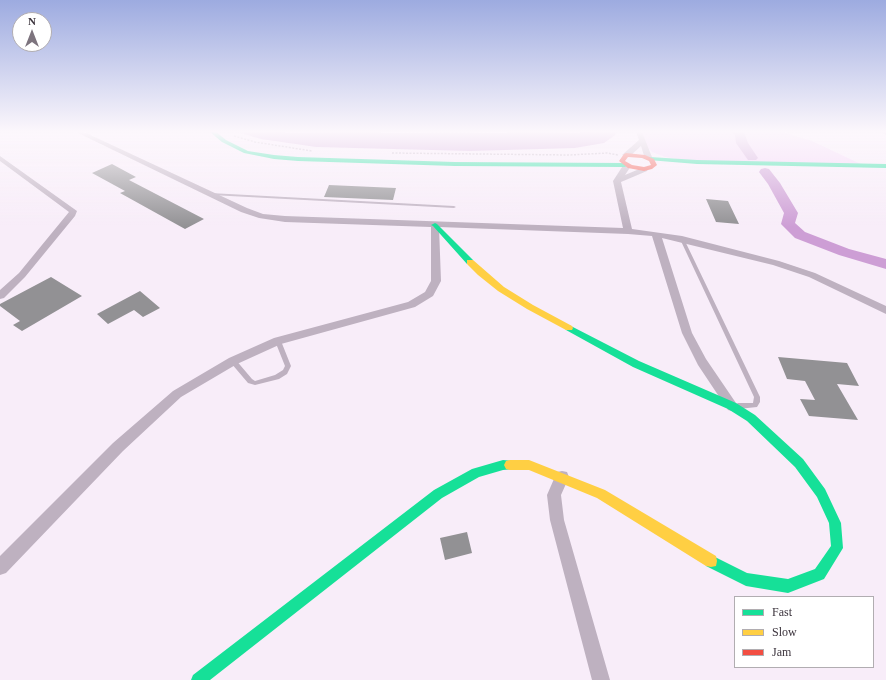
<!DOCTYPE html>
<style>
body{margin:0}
#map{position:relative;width:886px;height:680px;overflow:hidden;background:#f8edf9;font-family:Georgia,serif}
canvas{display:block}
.legend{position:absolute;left:734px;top:596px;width:140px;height:72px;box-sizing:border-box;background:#fff;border:1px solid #b1adb1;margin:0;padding:5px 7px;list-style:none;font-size:12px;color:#3b333c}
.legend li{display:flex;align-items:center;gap:8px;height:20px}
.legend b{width:20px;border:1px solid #b1adb1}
.north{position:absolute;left:12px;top:12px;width:40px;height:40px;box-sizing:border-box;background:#fff;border:1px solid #b1adb1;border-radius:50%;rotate:0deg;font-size:11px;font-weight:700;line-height:16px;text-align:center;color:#3b333c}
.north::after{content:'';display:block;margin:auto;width:14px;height:18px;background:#7d747e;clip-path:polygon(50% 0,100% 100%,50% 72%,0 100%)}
</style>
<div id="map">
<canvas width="886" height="680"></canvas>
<ul class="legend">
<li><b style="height:5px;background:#16e098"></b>Fast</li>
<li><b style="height:5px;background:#ffcf43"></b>Slow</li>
<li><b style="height:5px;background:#f24e42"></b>Jam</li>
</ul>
<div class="north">N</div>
</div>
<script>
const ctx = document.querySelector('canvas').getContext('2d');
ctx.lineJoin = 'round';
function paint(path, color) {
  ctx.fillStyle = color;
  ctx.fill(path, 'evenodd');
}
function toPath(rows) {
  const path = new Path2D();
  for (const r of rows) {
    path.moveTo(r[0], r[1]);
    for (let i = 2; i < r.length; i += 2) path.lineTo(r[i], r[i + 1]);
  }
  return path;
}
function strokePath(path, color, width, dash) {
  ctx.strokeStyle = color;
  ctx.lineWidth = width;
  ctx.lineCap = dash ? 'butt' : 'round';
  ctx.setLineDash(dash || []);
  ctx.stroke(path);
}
const green = toPath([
 [639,132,783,132,812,141,863,165,697,162,665,157,652,152,642,141]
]);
const water = toPath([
 [237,132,452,133,617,132,614,136,604,143,575,148,470,151,316,147,261,139]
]);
const river = toPath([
 [732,132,744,132,748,143,758,158,756,160,748,160,736,143,735,135,732,132],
 [765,168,769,169,780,183,798,213,795,223,805,232,849,249,886,259,886,269,839,255,795,238,781,224,784,213,768,184,759,172,761,169,765,168]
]);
const building = toPath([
 [112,164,136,177,129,180,204,219,185,229,120,193,125,191,92,173],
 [329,185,396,188,393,200,324,197],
 [706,199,728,201,739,224,716,222],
 [51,277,82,296,22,331,13,325,20,321,0,306,0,304],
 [140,291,160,308,143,317,134,310,108,324,97,314],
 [778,357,847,363,859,386,837,384,858,420,809,416,800,399,815,400,805,381,787,379],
 [467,532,472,553,445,560,440,538]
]);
const path = toPath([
 [234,136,255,142,312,151],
 [392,153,569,155,607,153,618,155]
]);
const lane = toPath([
 [210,193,454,206,456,207,454,208,211,195,210,195,210,193],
 [680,238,682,238,684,239,760,397,760,402,757,407,738,409,736,408,735,406,736,404,738,403,753,403,754,397,680,239,680,238],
 [278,339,281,341,291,366,287,374,279,379,255,385,248,383,231,363,230,361,231,359,235,359,252,379,255,381,275,375,283,370,285,366,275,341,278,339]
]);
const street = toPath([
 [76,132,84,132,247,208,263,214,285,216,623,228,613,181,624,164,627,164,631,166,625,175,644,167,648,169,647,171,621,182,632,229,682,236,779,261,815,273,886,306,886,314,809,277,773,265,662,238,692,333,706,359,738,406,736,410,732,411,728,410,698,365,682,333,652,236,628,234,439,227,441,281,433,296,415,307,281,344,237,364,181,397,123,451,6,573,0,575,0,556,113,443,173,391,229,358,274,338,408,302,425,292,431,281,431,227,285,222,259,218,241,212,76,132],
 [636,132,642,132,652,157,651,159,645,159,641,146,629,157,626,157,622,155,639,140,636,132],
 [881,132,886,132,886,135,882,133,881,132],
 [0,156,77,211,75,216,25,277,4,298,0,299,0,290,19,273,69,212,0,161,0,156],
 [562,471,567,472,569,477,561,495,564,520,610,680,592,680,550,520,547,495,557,472,562,471]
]);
const fast = toPath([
 [210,132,216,132,226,140,248,151,274,155,298,157,455,162,625,163,628,165,625,167,455,166,298,161,274,159,244,153,222,142,210,132],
 [650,157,697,160,886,164,886,168,697,164,648,160,647,159,650,157],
 [435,223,437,224,473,260,473,264,467,264,433,226,431,225,435,223],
 [569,325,639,361,736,403,755,415,803,459,825,489,841,523,843,548,824,579,788,593,746,586,706,566,705,561,706,556,711,555,747,573,788,579,815,569,831,546,829,523,817,497,795,467,747,421,728,409,633,367,566,330,565,328,569,325],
 [503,460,514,461,516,465,514,469,503,470,479,477,442,498,210,680,191,680,193,675,434,490,472,469,503,460]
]);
const slow = toPath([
 [467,260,473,260,504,287,533,305,572,326,573,328,572,330,566,330,527,309,498,291,478,275,467,264,467,260],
 [510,460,529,460,605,490,716,556,717,561,716,566,711,567,706,566,597,498,529,470,510,470,506,469,504,465,506,461,510,460]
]);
const jam = toPath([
 [626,153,645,155,654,159,657,165,652,169,644,171,628,168,619,161,624,154,626,153],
 [628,157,642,158,649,161,651,165,644,167,632,165,625,161,628,157]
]);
paint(green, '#f4d2f8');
paint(water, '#cd9ed5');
paint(river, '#cd9ed5');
paint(building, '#929194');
strokePath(path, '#baafbc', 1.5, [2, 1.5]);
paint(lane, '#beb1c0');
paint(street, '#beb1c0');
paint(fast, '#16e098');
paint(slow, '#ffcf43');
paint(jam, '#f24e42');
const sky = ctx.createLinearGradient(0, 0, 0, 227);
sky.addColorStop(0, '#9dabe0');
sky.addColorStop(0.58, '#fcf7fc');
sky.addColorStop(1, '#fcf7fc00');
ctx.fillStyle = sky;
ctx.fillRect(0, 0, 886, 227);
</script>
